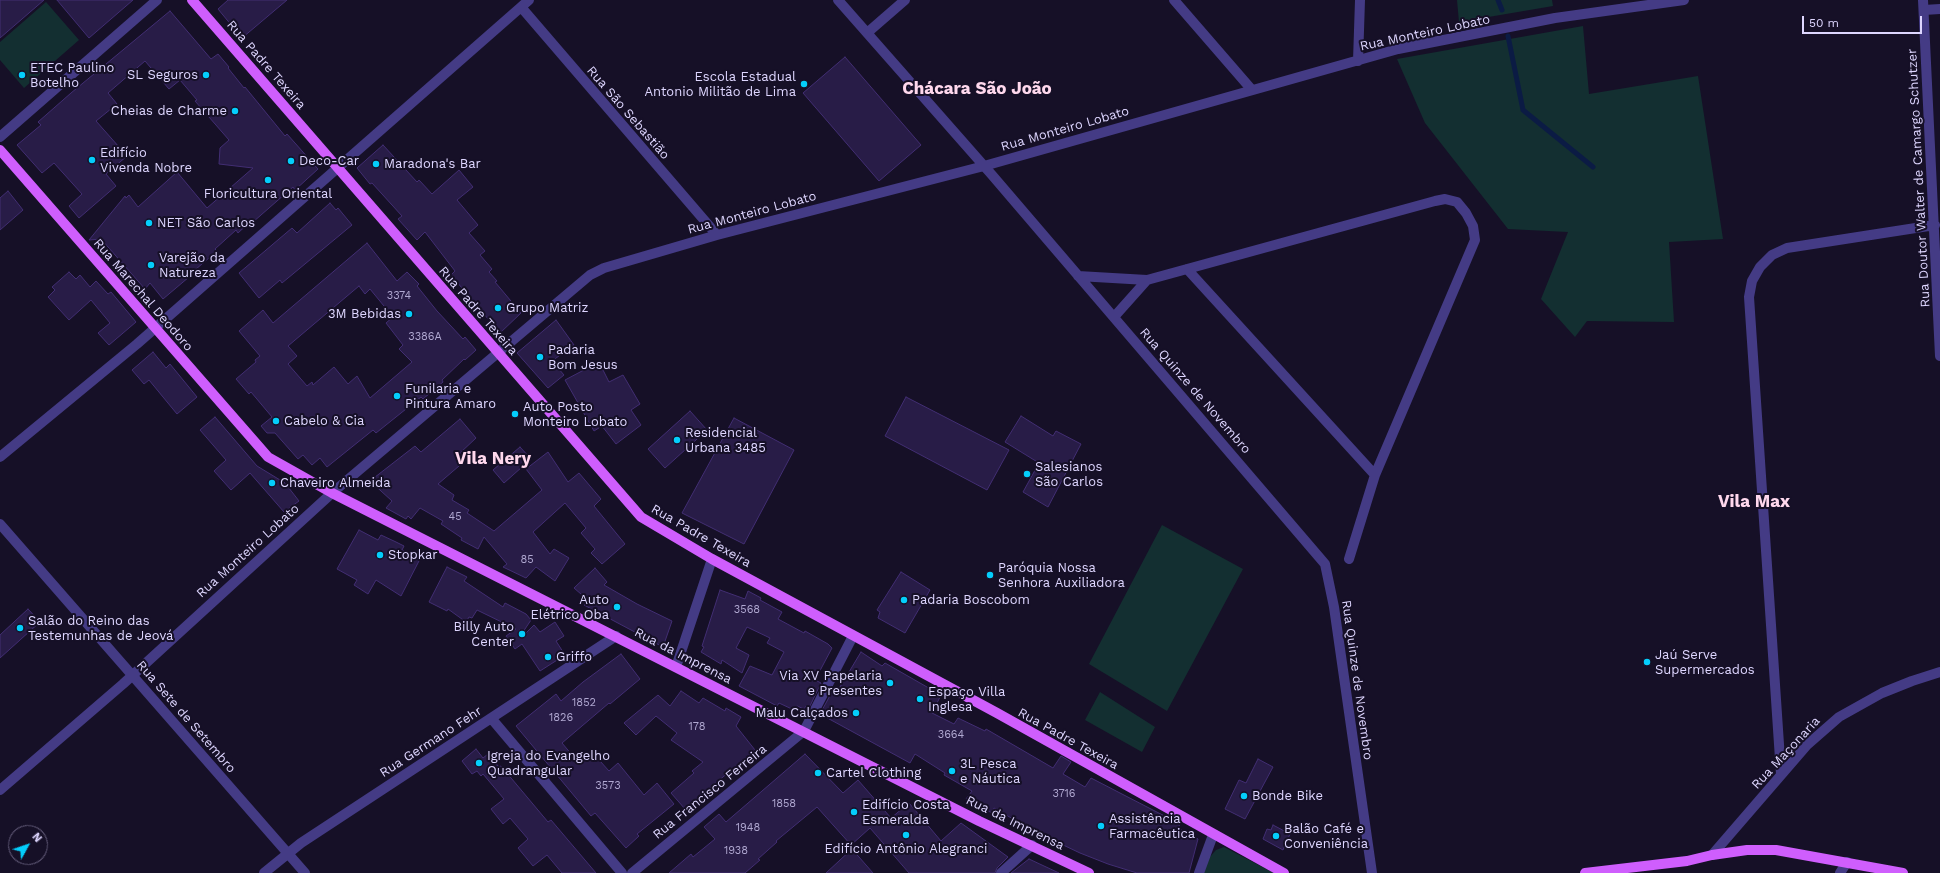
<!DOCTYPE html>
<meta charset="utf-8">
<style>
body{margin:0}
#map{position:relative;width:1940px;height:873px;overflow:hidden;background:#161027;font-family:"Work Sans",sans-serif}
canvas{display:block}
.north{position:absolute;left:8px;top:825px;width:40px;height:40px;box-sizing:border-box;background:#161027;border:1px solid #665f7d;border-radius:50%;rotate:50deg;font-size:11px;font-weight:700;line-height:16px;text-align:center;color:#ded6ff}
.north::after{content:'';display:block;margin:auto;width:14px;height:18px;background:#04cefc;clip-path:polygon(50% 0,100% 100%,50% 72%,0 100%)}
.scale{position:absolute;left:1802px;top:16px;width:120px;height:18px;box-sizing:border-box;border:2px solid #ded6ff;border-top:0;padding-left:5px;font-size:12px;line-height:14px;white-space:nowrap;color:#ded6ff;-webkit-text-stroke:3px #161027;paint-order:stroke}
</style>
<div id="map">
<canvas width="1940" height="873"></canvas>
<div class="north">N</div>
<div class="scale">50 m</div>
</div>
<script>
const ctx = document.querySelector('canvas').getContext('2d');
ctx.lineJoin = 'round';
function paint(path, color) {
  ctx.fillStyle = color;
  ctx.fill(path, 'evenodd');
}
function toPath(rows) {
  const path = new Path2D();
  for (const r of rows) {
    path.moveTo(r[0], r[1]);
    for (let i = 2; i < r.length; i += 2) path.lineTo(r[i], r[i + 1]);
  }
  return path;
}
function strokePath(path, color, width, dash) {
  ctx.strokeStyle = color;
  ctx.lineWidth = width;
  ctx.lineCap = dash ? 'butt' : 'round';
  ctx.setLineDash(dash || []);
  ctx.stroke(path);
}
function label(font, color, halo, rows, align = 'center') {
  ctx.font = font + ' "Work Sans",sans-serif';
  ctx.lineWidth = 4;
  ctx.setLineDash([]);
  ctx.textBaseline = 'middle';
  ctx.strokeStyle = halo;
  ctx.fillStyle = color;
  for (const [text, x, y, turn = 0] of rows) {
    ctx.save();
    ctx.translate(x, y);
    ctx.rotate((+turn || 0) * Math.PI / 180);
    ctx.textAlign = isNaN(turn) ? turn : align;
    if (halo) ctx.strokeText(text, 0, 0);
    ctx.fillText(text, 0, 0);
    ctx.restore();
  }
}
const green = toPath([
 [1457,0,1552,0,1553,6,1459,22],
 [46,2,79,40,24,88,0,60,0,42],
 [1583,26,1589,94,1698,76,1723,239,1669,242,1674,322,1587,321,1575,337,1541,299,1568,232,1508,229,1425,123,1397,59],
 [1162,525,1243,569,1167,711,1089,664],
 [1100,692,1155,727,1142,752,1085,720],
 [1224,847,1274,873,1203,873,1209,858,1216,850]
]);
const stream = toPath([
 [1498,0,1502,10],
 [1508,36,1523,110,1593,167]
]);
const building = toPath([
 [0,0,44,0,0,38,0,0],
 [57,0,133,0,89,38,57,0],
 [228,0,287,0,242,38,218,9,228,0],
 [170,11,211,59,218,54,229,67,228,68,244,88,245,87,285,136,287,134,318,169,295,190,293,187,253,222,252,220,238,233,236,230,215,249,217,251,188,276,189,277,163,299,150,283,145,289,101,239,89,240,125,196,126,198,129,195,138,207,177,172,207,208,253,168,219,164,220,148,229,140,195,101,197,100,180,80,169,89,145,61,108,93,117,104,96,121,127,156,106,174,116,186,79,218,69,206,82,194,54,163,42,173,17,145,41,125,38,122,71,93,170,11],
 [845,57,921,145,879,181,803,93,845,57],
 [383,145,417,182,419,180,432,194,459,170,473,187,457,200,478,225,469,233,485,251,480,255,492,269,489,272,497,281,495,282,521,313,500,333,451,275,455,271,425,232,417,240,398,219,402,216,372,183,370,184,357,168,383,145],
 [8,191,23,210,0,230,0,198,8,191],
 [330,203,336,210,338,208,352,225,282,283,280,280,259,298,239,273,292,228,297,233,330,203],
 [367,243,397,281,407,272,419,284,417,286,437,311,463,339,465,337,476,350,465,360,464,359,442,380,443,382,423,399,421,397,376,433,373,430,327,467,320,458,312,465,303,455,298,459,275,433,267,433,261,426,272,417,251,392,249,394,236,379,256,362,255,360,260,356,239,331,263,310,273,323,367,243],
 [359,286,365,294,370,289,393,317,386,323,403,345,399,349,412,362,370,398,357,376,348,384,334,367,313,385,312,382,307,386,288,364,297,356,288,346,359,286],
 [69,272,76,279,80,275,90,287,96,281,108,294,111,292,136,322,109,345,98,333,110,323,91,300,69,320,48,297,55,290,52,287,69,272],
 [556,320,574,345,552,361,564,375,548,388,517,353,556,320],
 [153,352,166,368,170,364,197,397,177,414,149,380,144,384,132,370,153,352],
 [599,362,609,382,623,375,640,404,631,410,641,425,616,444,602,426,594,431,565,380,599,362],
 [906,397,1009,450,987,490,885,436,906,397],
 [690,411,707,430,665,468,648,449,690,411],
 [1021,416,1053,436,1056,431,1081,444,1048,507,1023,492,1039,463,1005,442,1021,416],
 [215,417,257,466,285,483,299,501,284,512,250,473,231,490,214,471,226,460,200,430,215,417],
 [734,418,794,450,744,544,682,513,734,418],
 [460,419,476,438,460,453,466,460,438,484,454,495,452,500,469,510,467,513,494,531,542,490,526,469,548,452,568,482,579,473,601,499,594,506,625,544,602,564,591,553,595,549,581,533,586,528,565,503,533,532,550,554,554,549,569,558,555,581,536,567,526,578,503,567,507,564,484,537,478,549,461,540,462,538,441,524,443,521,420,508,411,519,408,516,406,519,386,508,392,501,370,481,415,446,421,452,460,419],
 [520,447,531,459,504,483,493,470,520,447],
 [359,530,378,540,381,535,396,542,404,546,402,550,420,559,401,596,376,580,368,594,354,585,357,580,337,569,359,530],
 [447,567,467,577,464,581,503,607,505,603,526,614,531,620,523,632,519,630,524,635,534,625,540,632,555,622,564,636,556,641,565,655,540,671,522,644,515,649,506,636,516,629,477,610,472,618,469,617,466,622,448,609,447,611,429,602,447,567],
 [595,568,607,582,604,585,637,604,672,621,663,647,584,605,589,601,574,588,595,568],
 [901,572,930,590,905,633,878,618,880,612,877,610,901,572],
 [720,590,745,599,748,591,761,598,760,600,782,612,778,619,804,633,805,631,828,644,832,648,815,680,821,683,809,708,806,706,804,709,797,706,794,710,779,703,777,706,739,686,750,666,772,675,784,652,767,643,770,638,747,627,736,648,749,655,742,673,722,660,721,664,701,652,704,647,702,646,720,590],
 [28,609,40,622,0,658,0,635,28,609],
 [861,652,882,666,885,663,941,695,932,713,954,724,958,718,985,731,986,729,1053,768,1061,756,1071,762,1063,774,1085,787,1091,778,1180,824,1178,828,1198,839,1189,873,1137,873,1108,864,1080,853,1019,824,1020,823,994,808,992,813,966,799,972,791,944,775,945,773,915,754,910,763,820,714,833,690,837,692,861,652],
 [621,654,640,679,610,704,609,703,562,743,578,762,591,751,609,771,618,763,644,795,657,783,674,804,637,834,639,836,626,848,595,813,591,816,516,726,556,694,561,701,583,682,621,654],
 [681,691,699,703,703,698,725,711,726,708,741,717,736,726,755,750,685,809,671,793,694,773,692,771,703,762,671,740,677,733,656,716,636,735,624,723,658,695,670,706,681,691],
 [476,749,483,758,488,754,499,767,501,766,548,822,551,820,596,873,562,873,547,855,533,866,518,848,528,839,510,818,503,824,491,809,504,799,483,774,481,776,477,771,472,774,462,761,476,749],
 [805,754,843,793,858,780,891,818,909,803,941,841,961,823,1008,857,997,868,995,873,909,873,870,828,851,845,817,807,776,841,777,842,758,859,760,860,745,873,669,873,691,854,693,857,715,839,704,827,719,814,726,822,805,754],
 [1258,759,1273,767,1245,819,1225,809,1239,780,1246,783,1258,759],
 [1273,825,1290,834,1283,850,1263,839,1267,829,1271,830,1273,825],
 [852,849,873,873,826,873,852,849],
 [1029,859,1059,873,1011,873,1029,859]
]);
const minor = toPath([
 [838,0,992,175,1325,564,1334,607,1372,873],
 [1174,0,1252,90],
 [1923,0,1940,356],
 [521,7,717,235],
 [1924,10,1940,9],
 [867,33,905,0],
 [1358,61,1360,0],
 [0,137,157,0],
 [1187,269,1375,475],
 [1078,276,1147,280,1435,201,1445,199,1457,202,1466,213,1473,226,1475,240,1375,475,1349,559],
 [1114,317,1147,280],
 [0,457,137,344,529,0],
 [0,524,305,873],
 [676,667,712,559],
 [491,718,622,873],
 [1781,774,1749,297,1752,281,1760,267,1772,255,1787,248,1935,225],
 [0,790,123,684,332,493,590,275,604,268,717,235,984,166,1398,49,1555,18,1684,0],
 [1712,855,1807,745,1839,717,1882,693,1912,681,1940,672],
 [264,873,301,843,616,636],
 [632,873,804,731,853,636],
 [1001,873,1032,845],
 [1199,873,1213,835],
 [1840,873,1847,862]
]);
const major = toPath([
 [192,0,641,517,712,559,997,713,1284,873],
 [0,150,268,457,332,493,979,821,1089,873],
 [1585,873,1687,861,1712,855,1747,850,1776,850,1903,873]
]);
const markers = [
 [22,75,4,"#04cefc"],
 [206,75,4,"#04cefc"],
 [804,84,4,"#04cefc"],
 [235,111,4,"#04cefc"],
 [92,160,4,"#04cefc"],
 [291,161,4,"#04cefc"],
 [376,164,4,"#04cefc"],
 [268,180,4,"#04cefc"],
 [149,223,4,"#04cefc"],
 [151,265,4,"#04cefc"],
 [498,308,4,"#04cefc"],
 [409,314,4,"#04cefc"],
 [540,357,4,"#04cefc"],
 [397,396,4,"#04cefc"],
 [515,414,4,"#04cefc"],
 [276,421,4,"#04cefc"],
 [677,440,4,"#04cefc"],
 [1027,474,4,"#04cefc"],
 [272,483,4,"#04cefc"],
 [380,555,4,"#04cefc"],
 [990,575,4,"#04cefc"],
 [904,600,4,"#04cefc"],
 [617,607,4,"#04cefc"],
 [20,628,4,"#04cefc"],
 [522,634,4,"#04cefc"],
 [548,657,4,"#04cefc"],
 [1647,662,4,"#04cefc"],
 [890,683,4,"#04cefc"],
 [920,699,4,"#04cefc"],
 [856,713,4,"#04cefc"],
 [479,763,4,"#04cefc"],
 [952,771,4,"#04cefc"],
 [818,773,4,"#04cefc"],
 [1244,796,4,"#04cefc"],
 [854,812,4,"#04cefc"],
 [1101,826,4,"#04cefc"],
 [906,835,4,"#04cefc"],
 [1276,836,4,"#04cefc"]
];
const numberNames = [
 ["3374",399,296],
 ["3386A",425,337],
 ["45",455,517],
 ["85",527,560],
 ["3568",747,610],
 ["1852",584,703],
 ["1826",561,718],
 ["178",697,727],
 ["3664",951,735],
 ["3573",608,786],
 ["3716",1064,794],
 ["1858",784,804],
 ["1948",748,828],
 ["1938",736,851]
];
const streetNames = [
 ["Rua Monteiro Lobato",1425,33,-12],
 ["Rua Padre Texeira",266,65,49],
 ["Rua São Sebastião",628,113,49],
 ["Rua Monteiro Lobato",1065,129,-16],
 ["Rua Doutor Walter de Camargo Schutzer",1919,178,-93],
 ["Rua Monteiro Lobato",752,213,-15],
 ["Rua Marechal Deodoro",143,295,49],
 ["Rua Padre Texeira",478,311,49],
 ["Rua Quinze de Novembro",1195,391,49],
 ["Rua Padre Texeira",701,536,30],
 ["Rua Monteiro Lobato",248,551,-42],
 ["Rua da Imprensa",683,656,27],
 ["Rua Quinze de Novembro",1357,680,82],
 ["Rua Sete de Setembro",186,717,49],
 ["Rua Padre Texeira",1068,739,29],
 ["Rua Germano Fehr",431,742,-33],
 ["Rua Maçonaria",1786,753,-47],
 ["Rua Francisco Ferreira",710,792,-39],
 ["Rua da Imprensa",1015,823,26]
];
const poiNames = [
 ["ETEC Paulino",30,68],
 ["Botelho",30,83],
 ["SL Seguros",198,75,"right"],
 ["Escola Estadual",796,77,"right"],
 ["Antonio Militão de Lima",796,92,"right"],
 ["Cheias de Charme",227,111,"right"],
 ["Edifício",100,153],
 ["Vivenda Nobre",100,168],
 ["Deco-Car",299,161],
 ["Maradona's Bar",384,164],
 ["Floricultura Oriental",268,194,"center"],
 ["NET São Carlos",157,223],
 ["Varejão da",159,258],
 ["Natureza",159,273],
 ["Grupo Matriz",506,308],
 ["3M Bebidas",401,314,"right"],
 ["Padaria",548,350],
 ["Bom Jesus",548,365],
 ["Funilaria e",405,389],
 ["Pintura Amaro",405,404],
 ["Auto Posto",523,407],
 ["Monteiro Lobato",523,422],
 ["Cabelo & Cia",284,421],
 ["Residencial",685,433],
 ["Urbana 3485",685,448],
 ["Salesianos",1035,467],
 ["São Carlos",1035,482],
 ["Chaveiro Almeida",280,483],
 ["Stopkar",388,555],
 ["Paróquia Nossa",998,568],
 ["Senhora Auxiliadora",998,583],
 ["Auto",609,600,"right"],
 ["Elétrico Oba",609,615,"right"],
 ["Padaria Boscobom",912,600],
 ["Salão do Reino das",28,621],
 ["Testemunhas de Jeová",28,636],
 ["Billy Auto",514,627,"right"],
 ["Center",514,642,"right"],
 ["Jaú Serve",1655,655],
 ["Supermercados",1655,670],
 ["Griffo",556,657],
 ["Via XV Papelaria",882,676,"right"],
 ["e Presentes",882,691,"right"],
 ["Espaço Villa",928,692],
 ["Inglesa",928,707],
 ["Malu Calçados",848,713,"right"],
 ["Igreja do Evangelho",487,756],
 ["Quadrangular",487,771],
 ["3L Pesca",960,764],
 ["e Náutica",960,779],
 ["Cartel Clothing",826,773],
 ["Bonde Bike",1252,796],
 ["Edifício Costa",862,805],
 ["Esmeralda",862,820],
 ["Assistência",1109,819],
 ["Farmacêutica",1109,834],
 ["Balão Café e",1284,829],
 ["Conveniência",1284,844],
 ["Edifício Antônio Alegranci",906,849,"center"]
];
const districtNames = [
 ["Chácara São João",977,89],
 ["Vila Nery",493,459],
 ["Vila Max",1754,502]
];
paint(green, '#132f31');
strokePath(stream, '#0b1b44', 5);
paint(building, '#281c47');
strokePath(building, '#422e73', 1);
strokePath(minor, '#443b85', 10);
strokePath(major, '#cf5efd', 10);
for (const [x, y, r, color] of markers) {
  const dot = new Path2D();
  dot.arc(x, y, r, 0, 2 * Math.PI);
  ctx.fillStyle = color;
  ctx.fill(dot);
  strokePath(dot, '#161027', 1.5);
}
label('11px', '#b0a8d1', null, numberNames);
label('13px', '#ded6ff', '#161027', streetNames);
label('13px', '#ded6ff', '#161027', poiNames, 'left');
label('bold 17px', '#ffd8ed', '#161027', districtNames);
</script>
